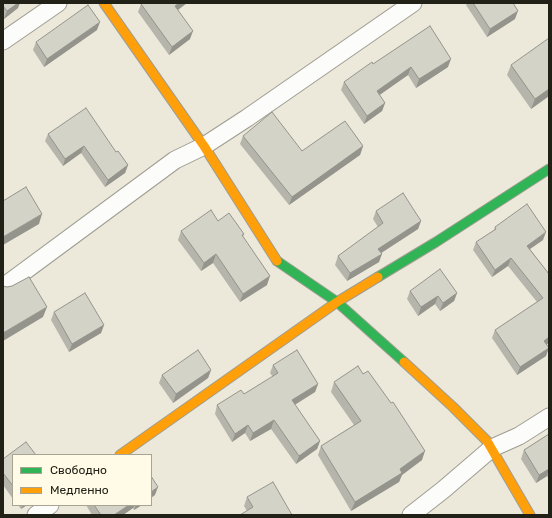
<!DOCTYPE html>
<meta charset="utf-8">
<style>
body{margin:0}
#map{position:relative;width:552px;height:518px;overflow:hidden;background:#ece9db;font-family:Rubik,sans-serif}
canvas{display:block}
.frame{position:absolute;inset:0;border:4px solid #222117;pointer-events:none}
.legend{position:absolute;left:12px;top:454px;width:140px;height:52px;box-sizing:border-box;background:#fffbe7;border:1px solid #a7a494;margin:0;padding:5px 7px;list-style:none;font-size:12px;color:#222117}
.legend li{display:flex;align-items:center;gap:8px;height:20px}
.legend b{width:20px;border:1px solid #a7a494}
</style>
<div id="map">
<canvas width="552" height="518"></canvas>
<div class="frame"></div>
<ul class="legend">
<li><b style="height:5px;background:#30b455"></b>Свободно</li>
<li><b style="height:5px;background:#ff9f0a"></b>Медленно</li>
</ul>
</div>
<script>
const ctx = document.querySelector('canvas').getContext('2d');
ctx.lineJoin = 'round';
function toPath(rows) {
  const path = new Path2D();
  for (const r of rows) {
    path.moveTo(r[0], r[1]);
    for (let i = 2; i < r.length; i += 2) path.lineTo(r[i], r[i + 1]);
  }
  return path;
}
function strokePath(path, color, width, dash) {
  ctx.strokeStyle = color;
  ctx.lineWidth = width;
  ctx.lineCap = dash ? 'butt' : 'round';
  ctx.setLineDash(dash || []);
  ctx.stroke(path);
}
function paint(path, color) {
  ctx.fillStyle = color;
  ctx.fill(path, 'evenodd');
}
const street = toPath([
 [3,41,58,3],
 [3,287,175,160,204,146,247,118,413,3],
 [36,515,50,505],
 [411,515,443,490,492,448,519,436,549,417]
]);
const fast = toPath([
 [277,261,337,302,404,362],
 [378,277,436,242,549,169]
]);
const slow = toPath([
 [104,3,204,146,277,261],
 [404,362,453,407,487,441,530,515],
 [120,455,337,302,378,277]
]);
const wall = toPath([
 [3,3,18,8,4,19,3,18],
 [142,3,187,3,178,10,190,39,169,55,138,12,141,4],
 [467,3,513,3,515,19,487,37,466,5],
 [97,30,44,67,33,50,36,42],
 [373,64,448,67,416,88,408,75,379,95,385,103,382,111,364,124,341,90,344,82],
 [511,65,549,96,531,109,507,75],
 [48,134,116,152,128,165,125,173,105,187,81,153,63,166,45,141],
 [243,136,302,151,363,146,360,155,289,205,240,144],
 [376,211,421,221,418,229,381,253,379,262,347,281,335,265,338,256,378,227,373,219],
 [218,221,244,234,243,237,267,285,240,302,213,263,201,271,178,240,181,231],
 [495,227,543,240,530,249,549,274,546,356,517,375,492,338,495,330,537,302,508,266,492,277,473,250,476,242,494,230],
 [410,291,457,293,454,301,440,311,435,304,418,316,407,299],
 [54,312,104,325,101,333,69,352,51,320],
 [273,365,318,384,315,392,295,405,320,441,317,449,296,464,271,429,250,441,245,433,232,442,215,414,217,405,244,394,273,377,270,373],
 [211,370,208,378,173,403,159,383,162,375],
 [334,382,422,460,402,475,399,482,351,511,318,455,321,446,354,425,331,392],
 [549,434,549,480,547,476,536,483,521,459,524,450],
 [13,455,13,499,3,485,3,459],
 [247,497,292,515,247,511,244,506],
 [18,505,27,505,21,509],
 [86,505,142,505,134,510,133,508,123,515,92,515]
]);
const shadedWall = toPath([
 [18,3,20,3,18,8,4,19,7,11],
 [179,3,187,3,172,14,175,6],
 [518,11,515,19,487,37,490,29],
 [100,22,97,30,44,67,47,59],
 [193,31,190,39,169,55,172,47],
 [451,59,448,67,416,88,419,79],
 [411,67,408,75,374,99,377,91],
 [549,89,549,96,531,109,535,99],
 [385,103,382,111,364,124,367,116],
 [84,146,81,153,63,166,65,159],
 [363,146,360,155,289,205,292,197],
 [128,165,125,173,105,187,108,180],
 [42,214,39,224,3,245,3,237],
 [421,221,418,229,375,257,378,249],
 [546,232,543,240,524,253,527,246],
 [216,254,213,263,201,271,204,263],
 [382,254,379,262,347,281,350,273],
 [511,258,508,266,492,277,495,270],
 [270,276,267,285,240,302,243,294],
 [457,293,454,301,440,311,443,303],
 [438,296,435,304,418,316,421,307],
 [47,307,43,317,3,341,3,333],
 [104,325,101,333,69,352,72,344],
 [549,337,549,343,541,348,544,341],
 [549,348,546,356,517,375,520,367],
 [211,370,208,378,173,403,176,394],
 [318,384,315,392,289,408,292,400],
 [274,420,271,429,250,441,253,433],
 [248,425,245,433,232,442,235,434],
 [320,441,317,449,296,464,299,456],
 [425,451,422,460,402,475,399,482,351,511,355,502],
 [549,469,547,476,536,483,539,475],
 [158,487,155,495,151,498,151,492],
 [23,505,27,505,21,509],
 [129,505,135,505,133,508,123,515,114,515],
 [136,505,142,505,134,510]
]);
const building = toPath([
 [3,3,18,3,7,11,3,6,3,3],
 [142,3,179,3,175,6,193,31,172,47,141,4,142,3],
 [473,3,513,3,518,11,490,29,473,3],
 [88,5,100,22,47,59,36,42,88,5],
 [430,26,451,59,419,79,411,67,377,91,385,103,367,116,344,82,372,62,373,64,430,26],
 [549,38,549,89,535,99,511,65,549,38],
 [86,108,116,152,118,151,128,165,108,180,84,146,65,159,48,134,86,108],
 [272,112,302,151,345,121,363,146,292,197,243,136,272,112],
 [26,187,42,214,3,237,3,201,26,187],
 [403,193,421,221,378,249,382,254,350,273,338,256,383,223,376,211,403,193],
 [527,204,546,232,527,246,549,274,549,337,544,341,549,348,520,367,495,330,543,298,511,258,495,270,476,242,496,229,495,227,527,204],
 [211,210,218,221,229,213,244,234,242,235,270,276,243,294,216,254,204,263,181,231,211,210],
 [440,269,457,293,443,303,438,296,421,307,410,291,440,269],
 [29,277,47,307,3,333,3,286,7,287,12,286,29,277],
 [85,293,104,325,72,344,54,312,85,293],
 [198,350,211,370,176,394,162,375,198,350],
 [297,350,318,384,292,400,320,441,299,456,274,420,253,433,248,425,235,434,217,405,241,390,244,394,278,373,273,365,297,350],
 [358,366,363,374,368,371,391,403,393,402,425,451,400,469,402,473,355,502,321,446,361,421,334,382,358,366],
 [549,434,549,469,539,475,524,450,549,434],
 [26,442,36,455,13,455,13,486,3,473,3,459,26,442],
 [151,476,158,487,151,492,151,476],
 [273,482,292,515,240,515,253,507,247,497,273,482],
 [94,505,129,505,114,515,101,515,94,505]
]);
strokePath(street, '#9f9d92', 19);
strokePath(fast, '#9f9d92', 11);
strokePath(slow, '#9f9d92', 11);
strokePath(street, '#fcfcfa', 17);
strokePath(fast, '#30b455', 9);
strokePath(slow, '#ff9f0a', 9);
paint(wall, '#b5b5ac');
paint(shadedWall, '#94948c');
paint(building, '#d3d3c8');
strokePath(building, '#94948c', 1);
</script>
